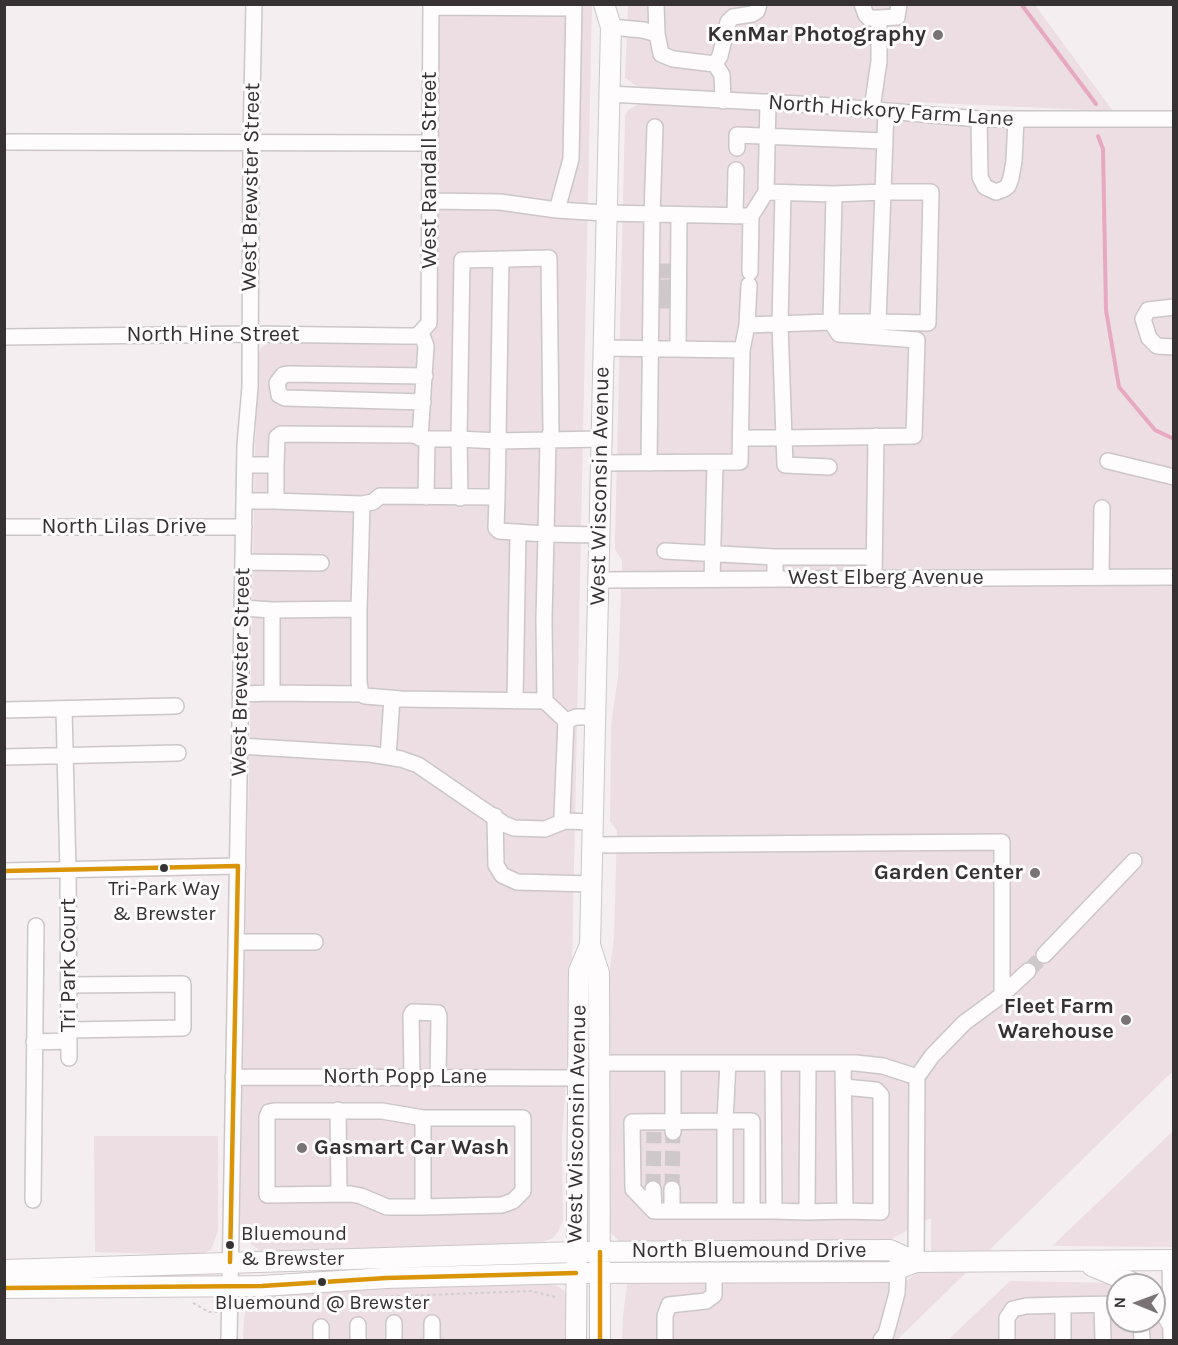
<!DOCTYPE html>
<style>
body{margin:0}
#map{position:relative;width:1178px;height:1345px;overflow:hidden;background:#f5eef1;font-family:Karla,sans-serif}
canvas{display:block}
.frame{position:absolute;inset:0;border:6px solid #363133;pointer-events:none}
.north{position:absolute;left:1106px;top:1273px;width:60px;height:60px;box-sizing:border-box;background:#fefcfc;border:2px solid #aeabac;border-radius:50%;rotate:271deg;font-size:16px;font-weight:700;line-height:24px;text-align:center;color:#363133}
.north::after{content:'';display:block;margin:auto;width:21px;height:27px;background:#797376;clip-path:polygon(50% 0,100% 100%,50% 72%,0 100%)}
</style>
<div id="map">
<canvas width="1178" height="1345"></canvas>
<div class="frame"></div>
<div class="north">N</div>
</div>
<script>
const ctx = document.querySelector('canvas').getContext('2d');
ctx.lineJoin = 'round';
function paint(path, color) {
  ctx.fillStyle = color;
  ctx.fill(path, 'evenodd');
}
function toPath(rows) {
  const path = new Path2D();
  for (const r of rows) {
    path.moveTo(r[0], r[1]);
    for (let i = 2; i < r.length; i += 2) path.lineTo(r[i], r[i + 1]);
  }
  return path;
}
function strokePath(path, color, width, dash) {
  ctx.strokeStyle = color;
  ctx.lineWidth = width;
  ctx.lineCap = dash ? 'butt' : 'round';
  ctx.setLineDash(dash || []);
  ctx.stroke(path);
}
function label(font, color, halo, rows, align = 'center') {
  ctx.font = font + ' Karla,sans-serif';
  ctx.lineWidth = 6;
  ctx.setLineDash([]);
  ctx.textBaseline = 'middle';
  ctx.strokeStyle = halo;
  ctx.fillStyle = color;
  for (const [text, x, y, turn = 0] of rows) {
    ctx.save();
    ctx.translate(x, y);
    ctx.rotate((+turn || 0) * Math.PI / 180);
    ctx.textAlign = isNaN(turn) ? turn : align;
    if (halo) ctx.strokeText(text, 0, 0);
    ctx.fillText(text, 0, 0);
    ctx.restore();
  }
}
const built = toPath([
 [435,5,592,5,571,1010,562,1140,563,1221,558,1232,553,1238,537,1244,272,1252,259,1250,251,1244,244,1237,240,1227,257,355,262,347,271,342,416,344,430,336,436,324,438,233],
 [628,5,1035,5,1113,111,910,102,910,113,1173,119,1173,1071,897,1340,622,1340,623,1316,627,1284,906,1281,931,1262,931,1218,889,1240,870,1243,627,1243,620,1242,609,1231,606,996,614,939,617,831,610,821,611,725,618,677,622,560,615,549,615,539,625,116,628,110,637,105,666,98,635,85,625,78],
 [1173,1131,1173,1247,1052,1246],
 [94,1136,218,1136,218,1231,211,1250,199,1255,95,1252],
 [1010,1281,1114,1283,1118,1285,1118,1321,1154,1321,1154,1311,1170,1340,948,1340],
 [553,1283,565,1291,570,1307,570,1340,243,1340,244,1318,249,1297,262,1286]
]);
const stream = toPath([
 [1021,4,1096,104],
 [1098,136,1103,149,1106,310,1119,387,1155,430,1174,439]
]);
const minorTunnel = toPath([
 [658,271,671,271],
 [657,287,671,287],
 [657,301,671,301],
 [1028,971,1044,955],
 [653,1189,654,1132],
 [672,1189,673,1132]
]);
const path = toPath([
 [319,1299,532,1291,555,1297],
 [193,1303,209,1312,217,1312],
 [244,1310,250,1310,260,1303]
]);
const minor = toPath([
 [656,4,657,34],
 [862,4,866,15,869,18,879,18,897,17,899,4],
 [431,7,574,8],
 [611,27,643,30,657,34,661,54,673,59,715,64,722,75,723,101],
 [715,64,720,56,728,22,733,17,752,14,757,11,759,4],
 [609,94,818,105,979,119,1174,119],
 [872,109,879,61,879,18],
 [979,119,980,177,985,187,996,192,1004,189,1008,186,1011,178,1014,161,1016,120],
 [4,142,430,143],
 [737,148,737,135,884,141],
 [766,192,834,194,883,192,886,111],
 [783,193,780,324,784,438,914,436,917,340,839,334,831,322,834,194],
 [430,201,500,202,557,210,605,213,751,216,750,272],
 [557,210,571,159,574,4],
 [735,216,736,170],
 [751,216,766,192,768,102],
 [1174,307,1148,310,1143,319,1149,338,1157,346,1174,347],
 [747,325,831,322,878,322,883,192,931,192,928,323,878,322],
 [4,337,250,334,403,336,416,336,421,332,429,323,431,4],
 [678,348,679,215],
 [742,350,747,325,749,285],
 [423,402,285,398,279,395,277,383,283,375,289,374,425,376],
 [420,438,426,346,421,332],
 [741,438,784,438,785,465,829,467],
 [1108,461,1174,477],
 [600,463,740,462,742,350,602,348],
 [649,463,652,215,655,127],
 [245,465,276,465,277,437,281,434,413,435,427,439,459,439,498,441,548,440,551,431,549,258,462,260,459,439,460,498],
 [426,497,427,439],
 [497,497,501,259],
 [244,501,273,501,276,497,276,465],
 [273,501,362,504],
 [4,527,244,527],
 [599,535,546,534,548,440,601,439],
 [665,551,775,557,775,579],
 [775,557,874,557],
 [243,562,321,563],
 [1101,577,1102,508],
 [874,578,876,436],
 [712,579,715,463],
 [598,580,1174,577],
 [272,610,359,609],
 [272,693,361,694],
 [240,694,272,693,272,610,242,608],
 [515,701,518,533],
 [545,701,544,619,546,534,499,531,496,528,497,497,380,496,373,502,362,504,359,609,359,682,361,694,365,696,401,699,545,701,566,721],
 [4,710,176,706],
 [64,710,68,871,69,1058],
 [240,746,370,754,401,759,418,765,504,824,514,828,545,829,565,821],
 [4,757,178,753],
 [388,757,392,698],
 [495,816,496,865,502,875,517,882,591,884],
 [592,822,565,821,562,819,562,815,566,721,576,717,595,717],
 [592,845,1002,842,1002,995],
 [4,871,238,866],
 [236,942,315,942],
 [1044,955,1134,861],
 [69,985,183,984,183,1028,69,1030],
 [34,1042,69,1041],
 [599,1063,856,1063,883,1066,917,1077],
 [728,1063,725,1121,632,1122,633,1189,654,1211,774,1211,773,1063],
 [808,1063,807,1212,845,1211,843,1063],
 [412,1076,411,1015,413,1012,438,1013,439,1016,438,1076],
 [233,1077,577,1078],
 [844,1087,876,1090,881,1095,881,1212,845,1211],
 [338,1110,339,1194],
 [423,1118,523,1118,523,1191,513,1201,502,1205,423,1207,423,1118],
 [673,1132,673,1063],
 [653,1189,654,1211],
 [33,1200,36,926],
 [423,1207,387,1207,361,1196,351,1194,267,1195,267,1117,269,1112,274,1111,382,1111,423,1118],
 [672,1211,672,1189],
 [725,1211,725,1121,752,1121,752,1211],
 [774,1211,807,1212],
 [1170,1260,1171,1340],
 [916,1262,917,1077,932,1056,964,1023,1002,995,1028,971],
 [1102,1305,1103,1340],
 [1141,1321,1142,1340],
 [394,1323,394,1340],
 [358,1325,358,1340],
 [321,1327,321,1340],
 [229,1340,245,445,250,387,251,141,254,4],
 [432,1340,432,1323],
 [665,1340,665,1316,669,1305,706,1301,714,1295,714,1273],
 [881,1340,886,1334,897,1293,898,1269],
 [1007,1340,1007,1318,1013,1309,1026,1306,1063,1305],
 [1063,1340,1063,1305,1118,1304]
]);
const major = toPath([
 [1092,1266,1138,1285],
 [4,1270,576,1252,890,1250,916,1262],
 [4,1288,262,1286,386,1278,576,1273,890,1272,916,1262,1174,1260],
 [1154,1298,1160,1303,1171,1322],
 [576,1340,579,971,590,945],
 [600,1340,599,973,590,945,611,27,604,4]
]);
const bus1 = toPath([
 [4,871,238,866],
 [600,1252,600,1340],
 [230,1262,238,866],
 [4,1288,262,1286,386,1278,576,1273]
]);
const markers = [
 [938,35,6,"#797376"],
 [164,868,5,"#363133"],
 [1035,873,6,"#797376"],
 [1126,1020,6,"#797376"],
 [302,1148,6,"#797376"],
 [230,1245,5,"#363133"],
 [322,1282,5,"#363133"]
];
const busNames = [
 ["Tri-Park Way",164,889],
 ["& Brewster",164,914],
 ["Bluemound",241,1234,"left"],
 ["& Brewster",241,1259,"left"],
 ["Bluemound @ Brewster",322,1303]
];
const poiNames = [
 ["KenMar Photography",926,35],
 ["Garden Center",1023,873],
 ["Fleet Farm",1114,1007],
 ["Warehouse",1114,1032],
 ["Gasmart Car Wash",314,1148,"left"]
];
const streetNames = [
 ["North Hickory Farm Lane",891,111,4],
 ["West Randall Street",430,170,-90],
 ["West Brewster Street",251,187,-89],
 ["North Hine Street",213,335],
 ["West Wisconsin Avenue",600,486,-89],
 ["North Lilas Drive",124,527],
 ["West Elberg Avenue",886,578],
 ["West Brewster Street",241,672,-89],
 ["Tri Park Court",69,965,-90],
 ["North Popp Lane",405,1077],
 ["West Wisconsin Avenue",577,1124,-89],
 ["North Bluemound Drive",749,1251]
];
paint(built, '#ecdee3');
strokePath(stream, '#e6a9c1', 4);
strokePath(minorTunnel, '#cfc8cb', 15, [15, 8]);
strokePath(minor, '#ccc6c9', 18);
strokePath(major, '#ccc6c9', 22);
strokePath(path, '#d1cecf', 2, [3, 3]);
strokePath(minor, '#fefcfd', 15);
strokePath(major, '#fefcfd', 20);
strokePath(bus1, '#da9408', 4.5);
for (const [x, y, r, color] of markers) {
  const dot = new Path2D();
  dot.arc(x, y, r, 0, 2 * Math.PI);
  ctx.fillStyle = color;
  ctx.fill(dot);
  strokePath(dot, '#fefcfc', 2);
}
label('20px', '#363133', '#fefcfc', busNames);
label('bold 22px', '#363133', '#fefcfc', poiNames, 'right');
label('22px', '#363133', '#fefcfc', streetNames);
</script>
